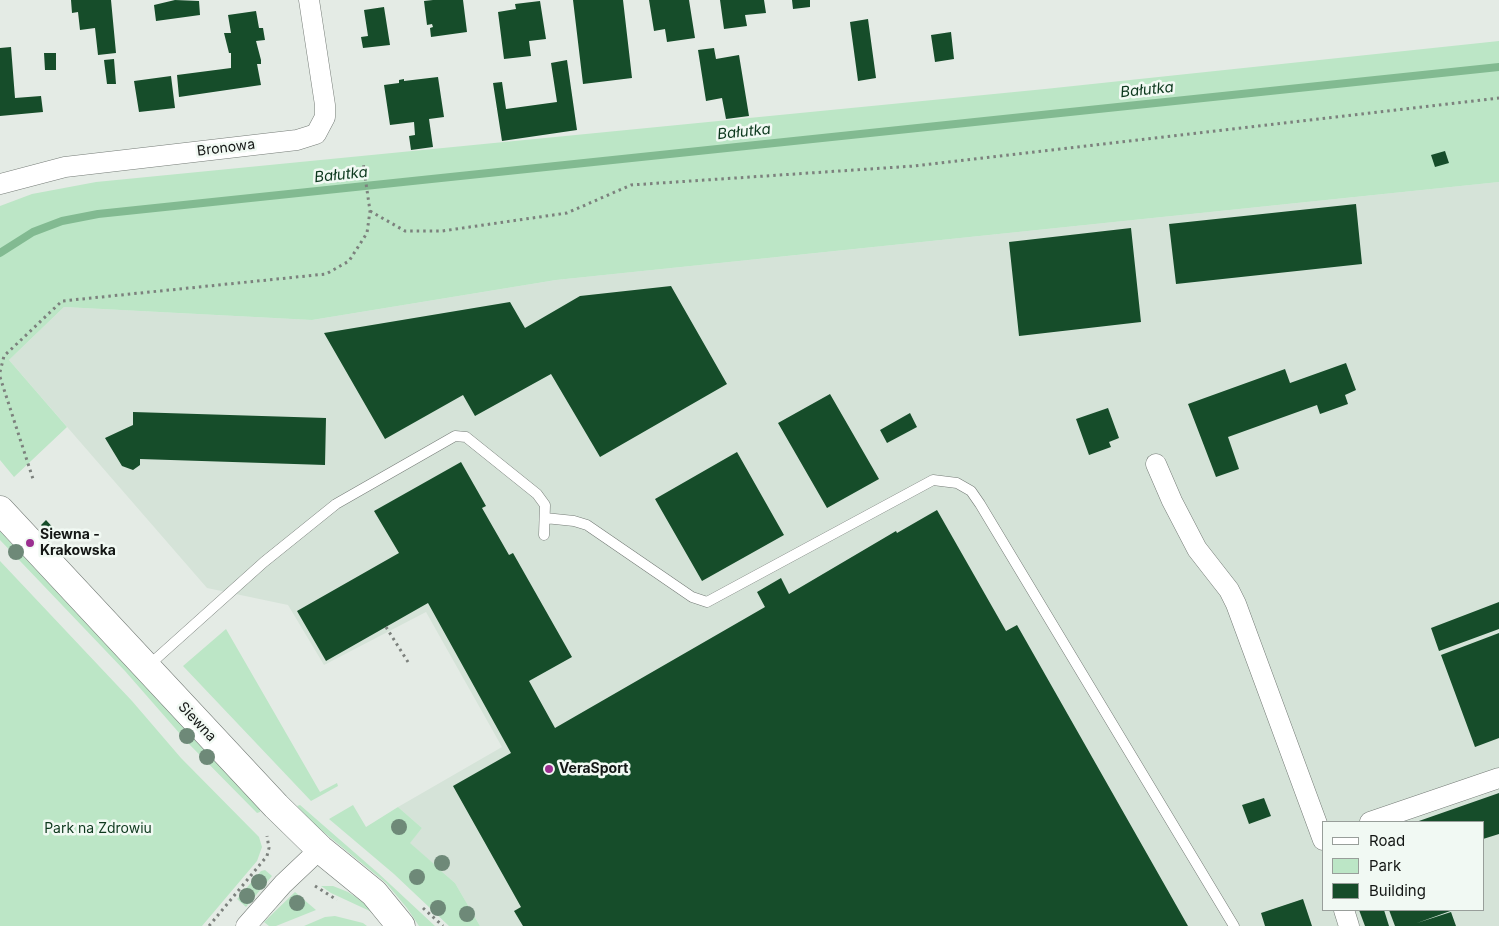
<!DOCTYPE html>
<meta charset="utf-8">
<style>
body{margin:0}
#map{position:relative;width:1499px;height:926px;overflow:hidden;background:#e4ebe5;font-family:Inter,sans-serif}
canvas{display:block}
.legend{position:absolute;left:1322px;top:821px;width:162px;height:90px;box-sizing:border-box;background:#f1f9f3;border:1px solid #989e9a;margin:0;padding:6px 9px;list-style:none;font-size:15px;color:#131614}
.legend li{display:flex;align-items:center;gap:10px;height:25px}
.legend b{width:25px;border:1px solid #989e9a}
</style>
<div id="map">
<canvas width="1499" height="926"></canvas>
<ul class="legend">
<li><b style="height:6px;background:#fff"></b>Road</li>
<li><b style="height:14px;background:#bce6c6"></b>Park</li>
<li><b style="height:14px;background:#164d2a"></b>Building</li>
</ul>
</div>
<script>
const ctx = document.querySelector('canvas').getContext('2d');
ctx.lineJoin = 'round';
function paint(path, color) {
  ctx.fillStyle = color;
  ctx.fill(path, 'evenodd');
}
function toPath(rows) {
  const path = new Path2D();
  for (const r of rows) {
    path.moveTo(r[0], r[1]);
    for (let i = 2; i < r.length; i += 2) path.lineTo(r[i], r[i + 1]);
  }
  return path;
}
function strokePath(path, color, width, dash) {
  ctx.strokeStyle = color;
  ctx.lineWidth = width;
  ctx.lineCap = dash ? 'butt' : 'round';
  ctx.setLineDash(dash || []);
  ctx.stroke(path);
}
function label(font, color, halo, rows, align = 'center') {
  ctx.font = font + ' Inter,sans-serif';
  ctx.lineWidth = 5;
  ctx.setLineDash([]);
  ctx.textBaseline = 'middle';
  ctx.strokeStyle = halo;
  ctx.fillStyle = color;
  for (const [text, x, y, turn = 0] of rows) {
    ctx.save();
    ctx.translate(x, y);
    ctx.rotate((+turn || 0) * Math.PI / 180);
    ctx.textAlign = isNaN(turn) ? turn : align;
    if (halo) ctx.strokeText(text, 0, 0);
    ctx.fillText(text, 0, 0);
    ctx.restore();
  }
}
const built = toPath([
 [1499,182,1499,926,480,926,455,883,409,843,422,828,398,807,502,747,426,612,324,665,288,605,207,588,9,360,64,307,312,320,556,280],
 [1323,822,1483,822,1483,910,1323,910]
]);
const green = toPath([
 [1499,41,1499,182,556,280,312,320,64,307,9,360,67,427,14,477,0,460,0,206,32,194,96,182,1045,89],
 [0,531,260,809,260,812,257,813,188,743,125,671,0,540],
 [0,561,132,701,181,758,259,837,262,847,257,861,202,926,0,926],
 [226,629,320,792,337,783,338,786,311,801,183,666],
 [300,805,378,873,435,926,419,926,407,908,386,883,316,826,297,806],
 [353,805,366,827,398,807,422,828,410,843,434,864,441,856,447,862,440,870,455,883,480,926,449,926,394,874,329,819],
 [265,870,272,876,246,907,237,899,261,871],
 [321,886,333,886,348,892,368,905,374,913,331,893],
 [295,892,316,910,276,926,269,926,264,922],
 [335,916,363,923,367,926,304,926,325,917]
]);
const stream = toPath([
 [0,253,33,232,62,221,98,214,1499,67]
]);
const building = toPath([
 [71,0,111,0,116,53,98,55,95,28,80,30,78,12,72,13],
 [175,0,199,1,200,15,156,21,154,5],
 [433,0,463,0,467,32,431,37,430,28,433,27,432,24,427,25,424,1],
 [573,0,623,0,632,78,583,84],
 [649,0,689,0,695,38,667,42,665,29,654,31],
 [720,0,764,0,766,13,745,15,747,26,724,29],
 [792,0,810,0,810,7,793,9],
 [540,1,546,39,529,41,531,56,504,59,498,12,516,9,515,4],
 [384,7,390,45,363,48,361,37,368,36,364,10],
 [256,11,259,28,263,28,265,40,256,41,261,60,261,64,257,64,261,85,179,97,177,75,231,68,231,53,229,53,224,33,231,33,228,15],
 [868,19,876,78,858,81,850,22],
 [951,32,954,59,935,62,931,35],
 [11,47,15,98,41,96,43,112,0,116,0,48],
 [714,48,716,59,739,55,749,116,726,119,722,98,706,101,698,50],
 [44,53,56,53,56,70,45,70],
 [114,59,116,84,107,84,104,60],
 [567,60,577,130,502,141,493,83,502,82,506,109,557,102,551,63],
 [171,76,175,108,139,112,134,81],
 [438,77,444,117,429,119,433,147,411,150,409,136,415,135,414,122,390,125,384,85,399,83,399,80,404,79,404,81],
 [1445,151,1449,163,1435,167,1431,155],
 [1356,204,1362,264,1176,284,1169,224],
 [1131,228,1141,322,1019,336,1009,242],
 [671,286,727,384,600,457,551,374,475,416,463,395,385,439,324,333,510,302,525,328,580,296],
 [1346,363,1356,390,1345,395,1348,404,1320,414,1317,405,1228,437,1239,469,1216,477,1188,404,1285,369,1290,383],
 [830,394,879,479,827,508,778,423],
 [1108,408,1119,438,1109,442,1111,447,1089,455,1076,419],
 [133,412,326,418,325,465,140,459,140,465,133,470,122,466,105,438,133,425],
 [910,413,917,427,887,443,880,430],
 [737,452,784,535,702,581,655,499],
 [461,462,486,506,482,508,509,555,513,553,572,657,529,681,555,728,765,607,757,592,781,578,789,594,896,531,897,533,937,510,1006,631,1017,625,1188,926,523,926,514,911,521,907,453,786,511,753,428,603,326,661,297,611,399,553,374,511],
 [46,520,58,533,53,537,41,525],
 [1499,602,1499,629,1439,651,1431,628],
 [1499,633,1499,738,1475,747,1441,655],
 [1499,793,1499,834,1483,839,1483,822,1416,822],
 [1264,798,1271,816,1249,824,1242,805],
 [1303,899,1312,926,1265,926,1261,913],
 [1359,910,1384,910,1389,926,1365,926],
 [1389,910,1453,910,1417,923,1451,912,1456,926,1395,926]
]);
const path = toPath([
 [370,211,405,231,442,231,567,213,631,185,914,166,1499,98],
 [0,372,4,356,62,301,326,274,349,261,367,233,370,211,363,162],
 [0,377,33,479],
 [386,627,408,662],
 [315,886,337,900],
 [423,908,443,926],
 [209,926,267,856,269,848,267,836]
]);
const lane = toPath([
 [545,518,574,521,587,525,692,597,707,602,933,480,957,483,971,491,980,504,1234,926],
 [148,666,264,562,336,504,455,436,466,437,537,494,545,505,544,535]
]);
const street = toPath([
 [0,184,65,167,297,140,316,134,325,117,325,105,309,0],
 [1156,464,1172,501,1197,549,1229,590,1236,604,1323,840],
 [1370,822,1499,778],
 [1344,910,1349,926],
 [246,926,283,884,320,849]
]);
const secondary = toPath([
 [0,510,276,806,320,849,374,893,401,926]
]);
const trees = [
 [16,552],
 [187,736],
 [207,757],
 [399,827],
 [442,863],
 [417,877],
 [259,882],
 [247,896],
 [297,903],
 [438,908],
 [467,914]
];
const markers = [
 [30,543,5,"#9b2f90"],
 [549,769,5,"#9b2f90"]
];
const streetNames = [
 ["Bronowa",226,148,-7],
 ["Siewna",197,722,47]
];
const poiNames = [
 ["Siewna -",40,535],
 ["Krakowska",40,551],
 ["VeraSport",559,769]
];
const parkNames = [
 ["Park na Zdrowiu",98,829]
];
const waterNames = [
 ["Bałutka",1147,90,-6],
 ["Bałutka",744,132,-6],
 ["Bałutka",341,175,-6]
];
paint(built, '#d5e3d8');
paint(green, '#bce6c6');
strokePath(stream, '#82ba91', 8);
paint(building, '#164d2a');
strokePath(lane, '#757c77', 11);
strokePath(street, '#757c77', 21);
strokePath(secondary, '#757c77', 29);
strokePath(path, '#7c817d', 3, [2.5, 4]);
strokePath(lane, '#fff', 10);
strokePath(street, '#fff', 20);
strokePath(secondary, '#fff', 28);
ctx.fillStyle = '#6e8978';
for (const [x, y] of trees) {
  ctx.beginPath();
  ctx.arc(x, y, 8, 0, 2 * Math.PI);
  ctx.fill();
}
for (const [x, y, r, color] of markers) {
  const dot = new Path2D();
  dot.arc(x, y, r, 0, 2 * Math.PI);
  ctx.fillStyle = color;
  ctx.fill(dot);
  strokePath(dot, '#f1f9f3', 2);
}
label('14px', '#131614', '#f1f9f3', streetNames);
label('bold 14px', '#131614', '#f1f9f3', poiNames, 'left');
label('14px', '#0e391e', '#f1f9f3', parkNames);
label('italic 15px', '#0b371c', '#f1f9f3', waterNames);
</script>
